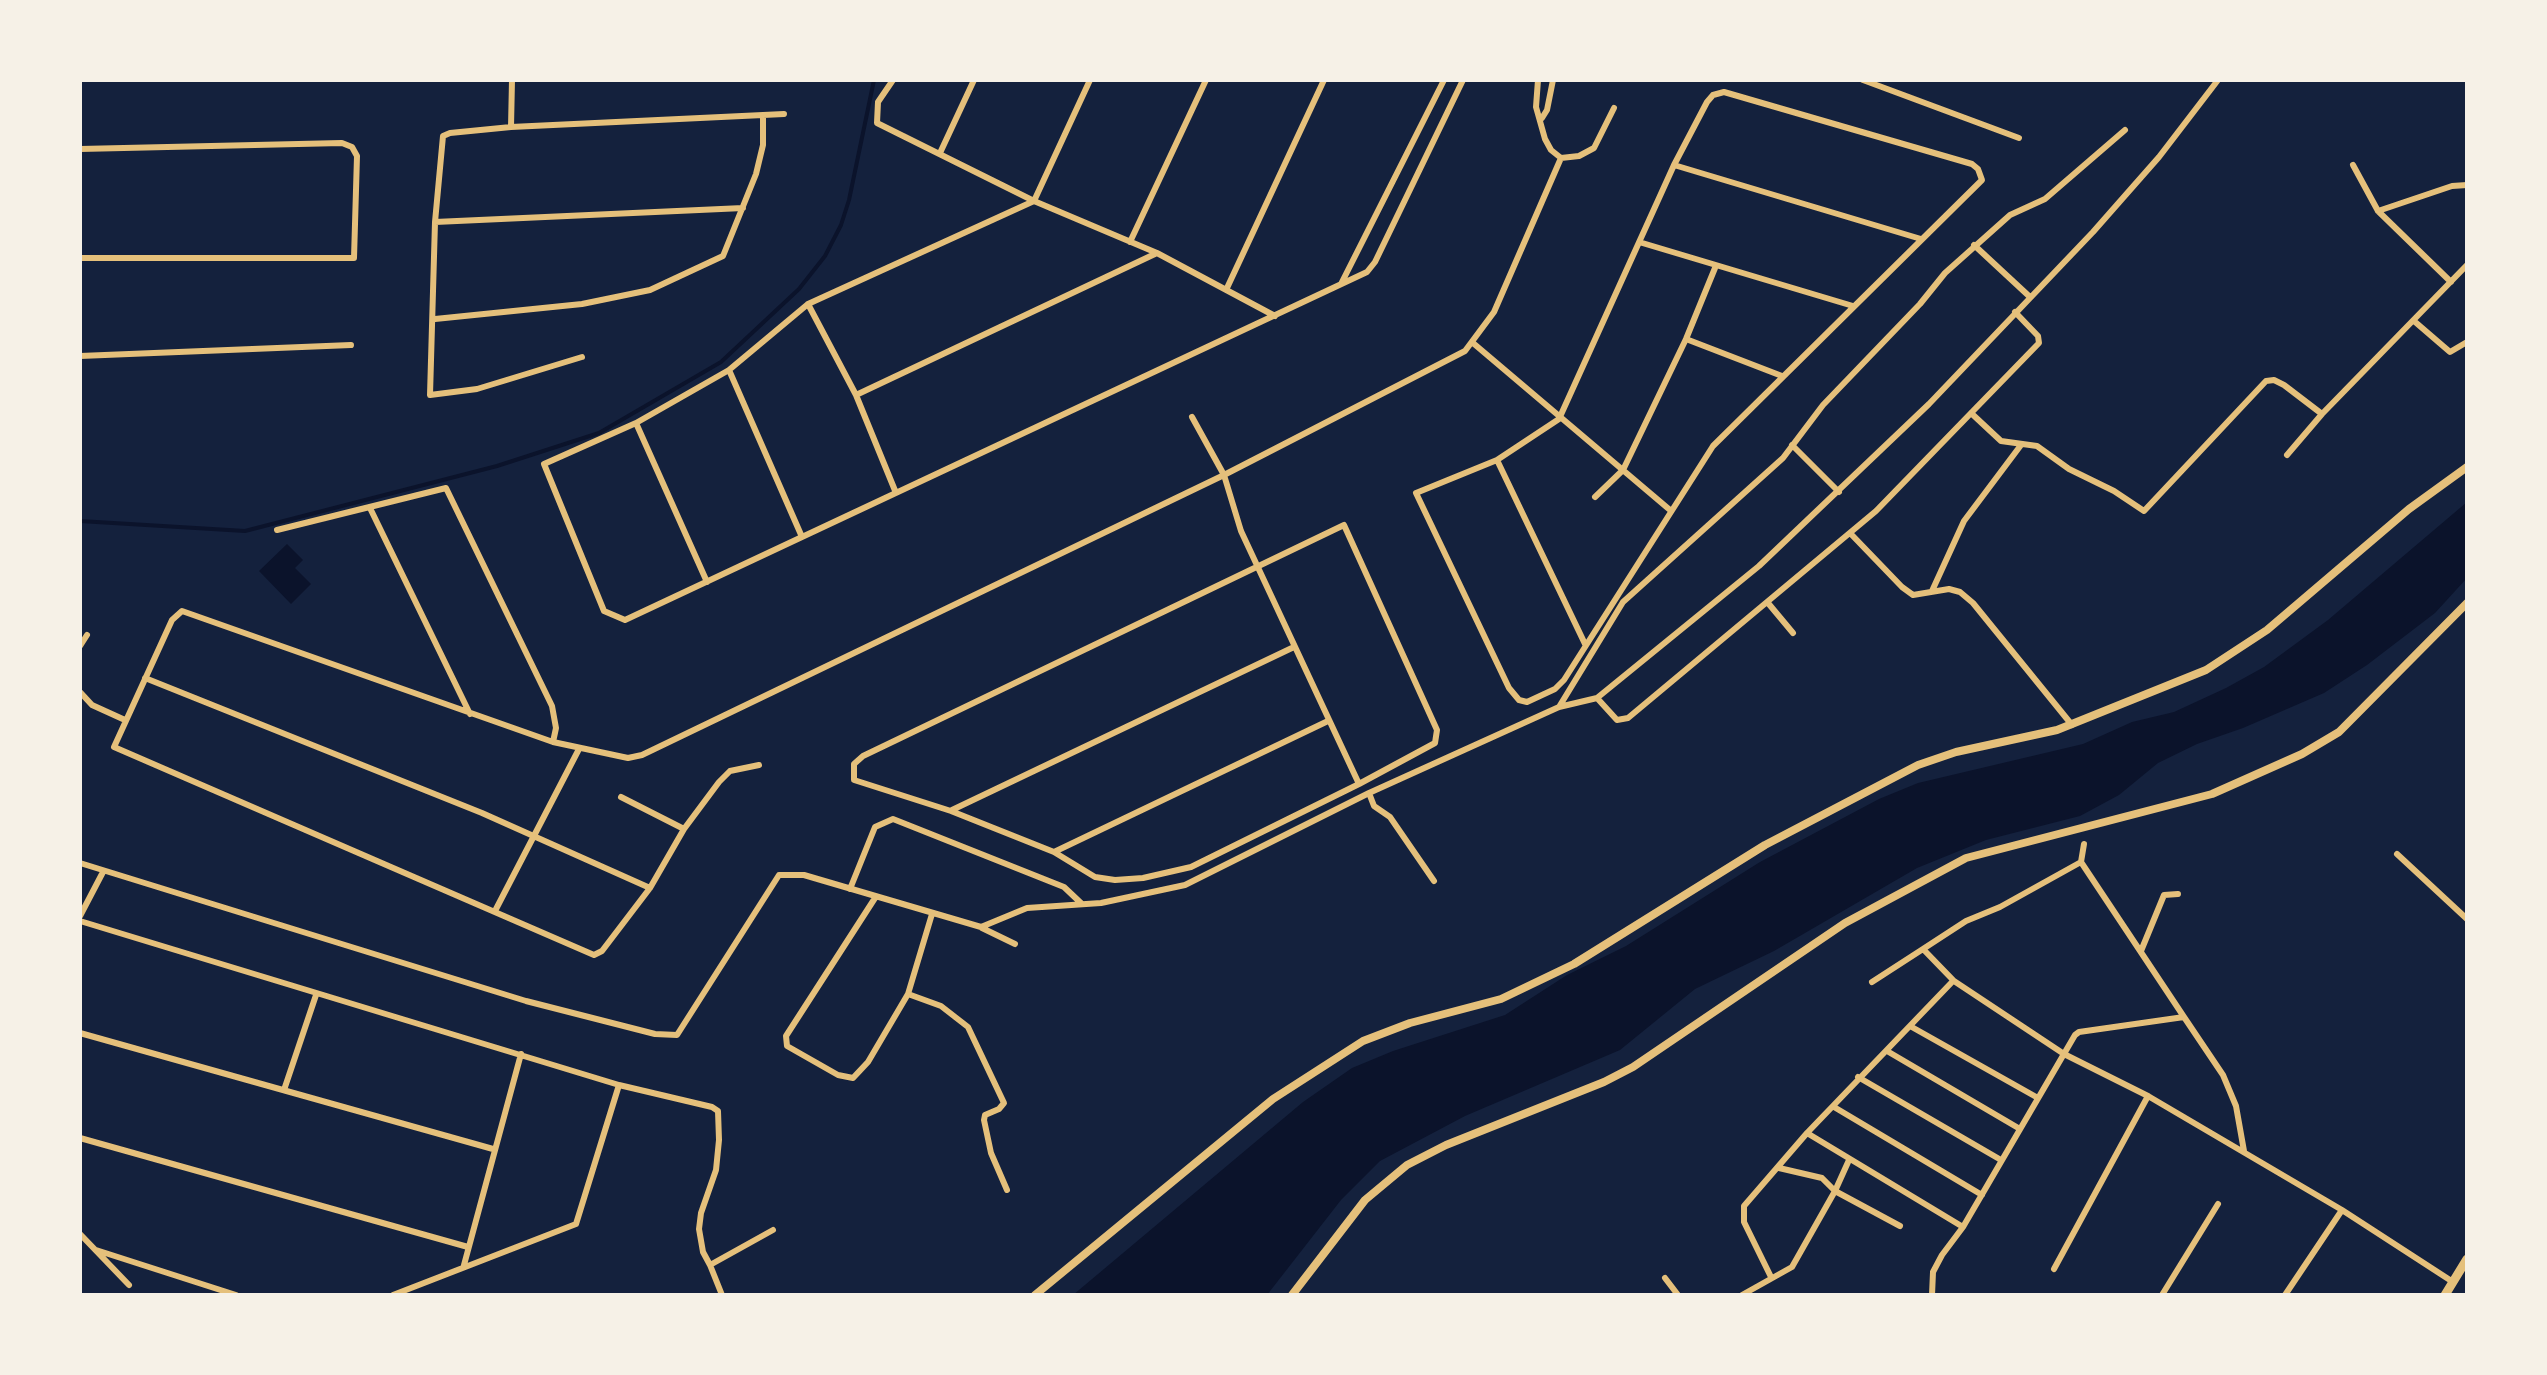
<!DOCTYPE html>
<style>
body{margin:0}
#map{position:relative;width:2547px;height:1375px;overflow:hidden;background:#14213d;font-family:Figtree,sans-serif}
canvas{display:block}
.frame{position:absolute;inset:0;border:82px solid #f6f1e7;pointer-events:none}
</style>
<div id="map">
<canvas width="2547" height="1375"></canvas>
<div class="frame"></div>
</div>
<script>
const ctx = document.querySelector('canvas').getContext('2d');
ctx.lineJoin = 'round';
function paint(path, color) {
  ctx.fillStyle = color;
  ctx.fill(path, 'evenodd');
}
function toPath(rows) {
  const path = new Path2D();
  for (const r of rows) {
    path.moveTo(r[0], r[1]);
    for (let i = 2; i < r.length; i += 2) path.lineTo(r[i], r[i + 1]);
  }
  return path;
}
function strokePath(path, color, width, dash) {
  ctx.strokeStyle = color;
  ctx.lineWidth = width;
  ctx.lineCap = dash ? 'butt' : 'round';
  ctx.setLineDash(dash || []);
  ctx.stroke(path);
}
const water = toPath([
 [2467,502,2467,578,2435,613,2367,665,2324,693,2243,728,2197,744,2158,763,2119,795,2080,816,1986,840,1917,868,1774,951,1695,989,1620,1050,1465,1116,1380,1161,1341,1200,1267,1295,1073,1295,1303,1102,1352,1068,1393,1051,1505,1015,1567,975,1626,946,1760,862,1879,799,1918,783,2083,744,2132,722,2174,712,2226,688,2264,667,2328,620],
 [287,544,303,560,295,568,311,584,291,604,259,571]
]);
const stream = toPath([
 [80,521,245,531,497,466,599,433,721,362,799,289,825,256,841,225,849,200,874,80]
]);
const minor = toPath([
 [893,80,878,102,877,123,1034,201,1157,253,1275,316],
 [1090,80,1034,201,808,304,729,370,636,423,544,464,604,611,625,620,1367,272,1375,262,1463,80],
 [1863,80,2019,138],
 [1724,92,1972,164,1978,169,1982,180,1713,446,1564,680,1555,689,1527,702,1519,700,1509,688,1416,493,1497,460,1559,419,1674,165,1707,102,1713,95,1724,92],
 [1542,118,1547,110,1553,80],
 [511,127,512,80],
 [80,149,342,143,352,147,357,156,354,258,80,258],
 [940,153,974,80],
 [1561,158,1579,156,1594,148,1614,108],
 [1674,165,1921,239],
 [2353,165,2378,211,2452,186,2467,185],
 [2378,211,2451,282],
 [435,222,743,208],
 [1130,242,1206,80],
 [1639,242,1853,306],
 [1974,245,2030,297],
 [1341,284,1444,80],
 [1227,288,1324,80],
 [808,304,856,395,896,493],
 [435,319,582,304,650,290,723,256,756,174,763,145,763,117],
 [2414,321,2450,352,2467,342],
 [1686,339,1782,376],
 [1473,343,1670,510],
 [80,356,351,345],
 [582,357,477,389,430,395,435,222,443,136,450,133,511,127,784,114],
 [729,370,802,537],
 [856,395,1157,253],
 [1971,413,2001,441,2037,446,2069,469,2114,491,2144,511,2266,381,2274,380,2284,385,2322,414,2287,455],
 [2322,414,2467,265],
 [1192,417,1224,475,1241,531,1359,784],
 [636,423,707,582],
 [1792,445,1839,492],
 [1497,460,1585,644],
 [1595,497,1623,470,1686,339,1715,268],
 [370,508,470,714],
 [1344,525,1437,730,1435,743,1359,784,1191,867,1143,878,1115,880,1095,877,1054,852,951,811,854,780,854,764,863,756,1344,525],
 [277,530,446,488,552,706,556,728,553,742],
 [1850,533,1902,587,1913,595,1949,589,1960,592,1973,603,2072,725],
 [1932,591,1964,521,2021,445],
 [1768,603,1793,633],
 [80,646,87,635],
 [145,678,482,813,650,888],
 [80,692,92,705,125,720],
 [1597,698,1617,720,1628,718,1876,511,2039,343,2038,336,2015,312],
 [1559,707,1623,602,1783,458,1823,405,1920,304,1945,273,2010,215,2045,199,2125,130],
 [759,765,730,771,719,782,684,829,650,888,602,951,594,955,114,747,172,620,182,611,553,742,628,758,642,755,1224,475,1465,351,1494,312,1561,158,1551,150,1545,139,1536,107,1538,80],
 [1369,793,1374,806,1390,817,1434,881],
 [621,797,684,829],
 [952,810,1294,647],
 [1054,852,1328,721],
 [2397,854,2467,919],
 [2081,862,2184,1017],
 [80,863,526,1001,655,1034,677,1035,779,875,804,875,981,927,1027,908,1101,903,1185,885,1369,793,1559,707,1597,698,1759,566,1929,404,2093,232,2159,157,2218,80],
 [850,889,875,827,893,819,1064,887,1082,904],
 [875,898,786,1036,787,1046,838,1075,853,1078,868,1062,908,994,932,914],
 [495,911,579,749],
 [80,916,103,872],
 [80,921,619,1085,712,1107,718,1111,719,1140,716,1170,701,1213,699,1229,703,1252,710,1265,773,1230],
 [982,928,1015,944],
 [1923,949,1966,921,2000,907,2081,862,2084,844],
 [2141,951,2164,895,2178,894],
 [1953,981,1807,1133,1963,1227],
 [1872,982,1923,949,1954,981,2064,1054,2148,1096,2342,1210,2453,1282],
 [908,994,941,1006,968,1027,1004,1103,999,1109,985,1115,984,1120,991,1153,1007,1190],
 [1910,1026,2038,1098],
 [80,1033,493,1149],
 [1887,1051,2020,1129],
 [1858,1077,2001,1160],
 [284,1090,316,995],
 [1834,1107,1982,1195],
 [80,1138,468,1247],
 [1779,1168,1822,1178,1835,1191,1849,1160],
 [80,1234,129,1285],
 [96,1250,236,1295],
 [464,1265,521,1054],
 [710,1265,722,1295],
 [2054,1269,2148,1096],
 [1771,1277,1744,1222,1744,1206,1807,1133],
 [1665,1278,1678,1295],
 [393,1295,576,1224,619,1085],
 [1742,1295,1792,1267,1835,1191,1900,1226],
 [1932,1295,1933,1272,1942,1255,1963,1227,2075,1035,2079,1032,2184,1017,2223,1075,2236,1106,2244,1151],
 [2162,1295,2218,1204],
 [2285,1295,2342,1210]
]);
const tertiary = toPath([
 [1035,1295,1273,1099,1363,1041,1410,1023,1501,999,1574,964,1765,845,1918,765,1956,752,2057,730,2206,670,2267,630,2409,509,2467,467],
 [1292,1295,1365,1200,1407,1165,1446,1145,1604,1082,1633,1067,1845,923,1966,858,2212,794,2302,754,2339,732,2467,603]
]);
const secondary = toPath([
 [2445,1295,2467,1259]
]);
paint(water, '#0b132b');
strokePath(stream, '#0b132b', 4);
strokePath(minor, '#e5c07b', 6);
strokePath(tertiary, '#e5c07b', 8);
strokePath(secondary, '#e5c07b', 9);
</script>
